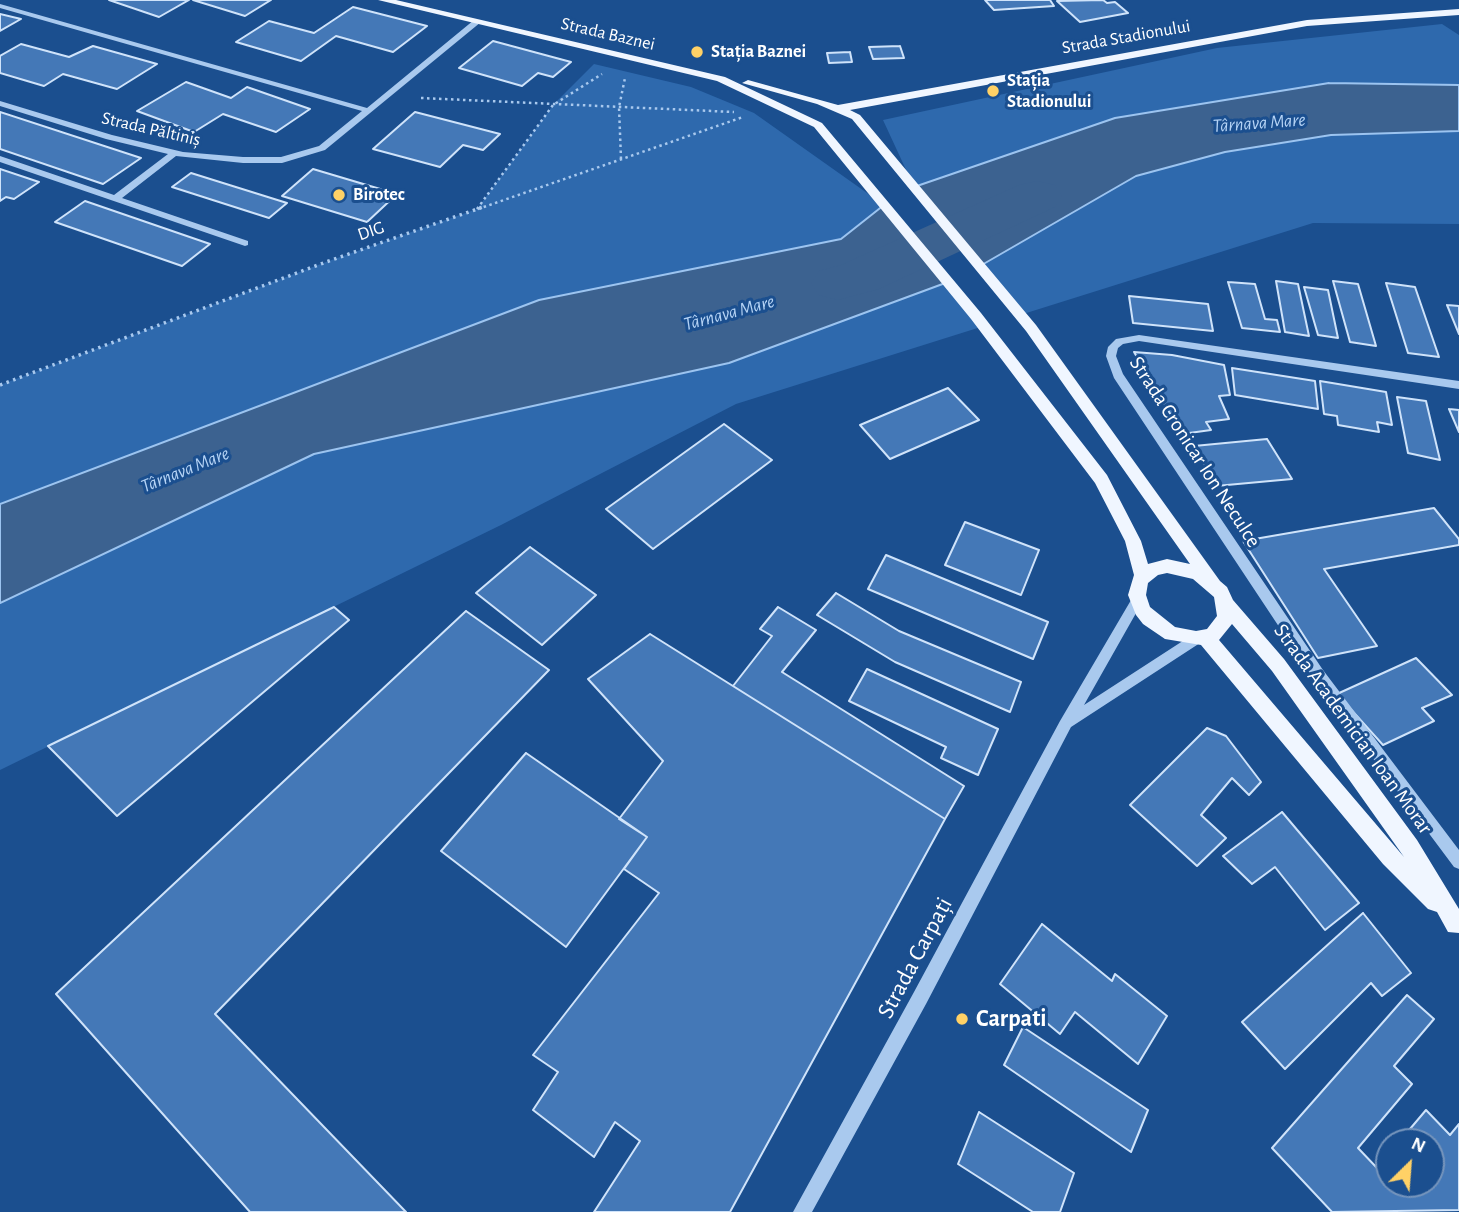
<!DOCTYPE html>
<meta charset="utf-8">
<style>
body{margin:0}
#map{position:relative;width:1459px;height:1212px;overflow:hidden;background:#1b4f8f;font-family:"Alegreya Sans",sans-serif}
canvas{display:block}
.north{position:absolute;left:1375px;top:1128px;width:70px;height:70px;box-sizing:border-box;background:#1b4f8f;border:2px solid #7695bc;border-radius:50%;rotate:25deg;font-size:19px;font-weight:700;line-height:28px;text-align:center;color:#fff}
.north::after{content:'';display:block;margin:auto;width:24px;height:32px;background:#ffd166;clip-path:polygon(50% 0,100% 100%,50% 72%,0 100%)}
</style>
<div id="map">
<canvas width="1459" height="1212"></canvas>
<div class="north">N</div>
</div>
<script>
const ctx = document.querySelector('canvas').getContext('2d');
ctx.lineJoin = 'round';
function paint(path, color) {
  ctx.fillStyle = color;
  ctx.fill(path, 'evenodd');
}
function toPath(rows) {
  const path = new Path2D();
  for (const r of rows) {
    path.moveTo(r[0], r[1]);
    for (let i = 2; i < r.length; i += 2) path.lineTo(r[i], r[i + 1]);
  }
  return path;
}
function strokePath(path, color, width, dash) {
  ctx.strokeStyle = color;
  ctx.lineWidth = width;
  ctx.lineCap = dash ? 'butt' : 'round';
  ctx.setLineDash(dash || []);
  ctx.stroke(path);
}
function label(font, color, halo, rows, align = 'center') {
  ctx.font = font + ' "Alegreya Sans",sans-serif';
  ctx.lineWidth = 6;
  ctx.setLineDash([]);
  ctx.textBaseline = 'middle';
  ctx.strokeStyle = halo;
  ctx.fillStyle = color;
  for (const [text, x, y, turn = 0] of rows) {
    ctx.save();
    ctx.translate(x, y);
    ctx.rotate((+turn || 0) * Math.PI / 180);
    ctx.textAlign = isNaN(turn) ? turn : align;
    if (halo) ctx.strokeText(text, 0, 0);
    ctx.fillText(text, 0, 0);
    ctx.restore();
  }
}
const green = toPath([
 [1442,24,1459,35,1459,85,1329,83,1115,118,914,187,883,120,1217,48],
 [594,64,691,87,754,113,884,205,841,239,539,300,0,504,0,385,326,262,477,209,553,105],
 [1459,131,1459,224,1313,223,1020,315,980,266,1136,176,1225,152,1331,135],
 [948,282,984,326,736,404,501,525,0,770,0,603,314,454,729,363]
]);
const water = toPath([
 [1329,83,1459,85,1459,131,1331,135,1225,152,1136,176,980,266,914,187,1115,118,1329,83],
 [884,205,948,282,729,363,314,454,0,603,0,504,539,300,841,239,884,205]
]);
const river = toPath([
 [1037,181,1055,185,1062,196,1055,207,879,289,838,300,819,295,811,283,819,271,841,265,1019,185,1037,181]
]);
const building = toPath([
 [109,0,189,0,159,17,109,0],
 [193,0,271,0,245,16,193,0],
 [985,0,1050,0,1054,6,994,10,985,0],
 [1103,0,1107,3,1115,2,1128,13,1080,22,1057,1,1103,0],
 [353,7,427,26,393,52,336,36,301,61,236,42,269,21,314,33,353,7],
 [0,14,21,19,0,31,0,14],
 [493,41,571,62,553,77,538,73,522,86,459,68,493,41],
 [21,44,69,57,93,46,157,64,117,89,63,74,44,86,0,73,0,56,21,44],
 [900,46,904,58,873,59,869,47,900,46],
 [850,52,852,62,829,63,827,53,850,52],
 [186,82,231,98,247,87,310,109,276,132,223,114,194,132,137,111,186,82],
 [0,112,141,158,103,184,0,149,0,112],
 [415,112,500,134,483,150,463,145,440,167,373,149,415,112],
 [0,169,39,182,14,199,6,197,0,201,0,169],
 [313,169,397,194,367,222,282,196,313,169],
 [191,173,287,203,269,218,172,187,191,173],
 [85,201,210,244,182,266,55,222,85,201],
 [1276,281,1298,284,1309,336,1285,332,1276,281],
 [1333,281,1358,284,1376,346,1350,342,1333,281],
 [1228,282,1255,284,1265,319,1277,320,1280,332,1242,328,1228,282],
 [1386,283,1415,287,1439,357,1408,353,1386,283],
 [1304,287,1328,290,1338,338,1318,335,1304,287],
 [1129,296,1208,304,1213,331,1133,323,1129,296],
 [1447,305,1459,306,1459,334,1447,305],
 [1134,352,1172,355,1224,365,1230,395,1219,396,1229,419,1206,422,1211,430,1182,434,1134,352],
 [1232,368,1315,381,1318,409,1235,395,1232,368],
 [1320,381,1386,392,1392,425,1377,422,1379,432,1338,425,1337,416,1324,414,1320,381],
 [948,388,979,420,890,459,860,425,948,388],
 [1397,397,1426,401,1440,460,1408,453,1397,397],
 [1449,409,1459,410,1459,432,1449,409],
 [724,424,772,460,653,549,606,509,724,424],
 [1267,439,1292,479,1216,486,1194,446,1267,439],
 [1434,508,1459,539,1459,545,1324,569,1377,646,1318,658,1243,541,1434,508],
 [965,522,1039,550,1021,595,945,565,965,522],
 [530,547,596,595,542,645,476,593,530,547],
 [886,555,1048,622,1033,659,868,589,886,555],
 [836,593,899,631,1021,682,1010,712,895,662,817,615,836,593],
 [334,607,349,620,117,816,48,746,334,607],
 [778,607,816,630,782,672,964,786,945,819,733,686,772,636,760,629,778,607],
 [466,611,549,670,215,1014,406,1212,250,1212,56,994,466,611],
 [650,634,945,819,730,1212,594,1212,640,1141,615,1122,594,1157,533,1110,558,1072,533,1055,659,893,624,869,647,837,619,819,663,761,588,679,650,634],
 [1416,658,1452,695,1422,708,1434,721,1383,745,1337,694,1416,658],
 [867,669,998,729,978,775,941,758,946,747,849,701,867,669],
 [1207,728,1226,736,1261,782,1249,795,1232,778,1201,815,1226,838,1197,866,1130,805,1207,728],
 [526,753,647,837,566,947,441,851,526,753],
 [1282,812,1359,903,1325,930,1275,867,1252,884,1223,856,1282,812],
 [1363,913,1411,973,1382,996,1371,983,1285,1069,1242,1022,1363,913],
 [1042,924,1112,981,1115,974,1167,1016,1138,1064,1075,1012,1060,1034,1000,984,1042,924],
 [1407,995,1434,1019,1394,1066,1412,1084,1358,1148,1378,1169,1389,1155,1389,1184,1431,1184,1431,1142,1399,1142,1426,1110,1450,1135,1459,1124,1459,1210,1332,1212,1272,1148,1407,995],
 [1023,1027,1148,1110,1131,1152,1004,1065,1023,1027],
 [979,1112,1074,1173,1060,1212,1033,1212,958,1164,979,1112]
]);
const pathFar1 = toPath([
 [421,98,734,112],
 [621,159,619,107,625,78],
 [477,209,553,105,602,74],
 [478,209,743,117]
]);
const path = toPath([
 [0,385,326,262,483,207]
]);
const minor = toPath([
 [0,4,367,108,474,20,481,22,325,150,282,163,243,163,176,156,122,198,248,241,248,245,245,246,0,162,0,156,114,195,168,154,106,139,0,106,0,101,112,135,183,152,243,157,281,157,319,146,362,111,0,8,0,4],
 [1139,335,1459,381,1459,389,1139,341,1123,344,1118,348,1116,356,1123,374,1323,670,1459,850,1459,869,1454,867,1313,678,1114,378,1106,356,1108,347,1116,339,1139,335],
 [1138,594,1142,595,1144,599,1084,705,1192,635,1196,634,1200,635,1202,639,1200,643,1071,727,926,1004,812,1212,793,1212,914,992,1060,721,1134,595,1138,594]
]);
const major = toPath([
 [378,0,396,0,725,77,822,123,981,313,1107,475,1141,541,1148,564,1167,559,1190,564,1026,331,852,119,817,104,742,83,748,80,838,105,1307,20,1459,9,1459,15,1307,26,850,110,860,115,1036,325,1220,581,1227,587,1233,600,1284,659,1417,840,1459,909,1459,933,1448,932,1437,912,1428,909,1383,864,1201,645,1165,639,1143,624,1136,615,1128,595,1134,575,1125,541,1095,483,971,319,814,127,717,81,378,0],
 [1167,573,1193,579,1214,597,1217,616,1207,629,1196,631,1175,627,1150,607,1146,595,1148,583,1158,575,1167,573],
 [1232,624,1272,671,1404,857,1219,640,1232,624]
]);
const markers = [
 [697,52,7,"#ffd166"],
 [993,91,7,"#ffd166"],
 [339,195,7,"#ffd166"],
 [962,1019,7,"#ffd166"]
];
const farStreetnames = [
 ["Strada Baznei",608,34,13],
 ["Strada Stadionului",1126,37,-10],
 ["Strada Păltiniș",151,129,13],
 ["DIG",371,231,-19]
];
const farPoinames = [
 ["Stația Baznei",711,52],
 ["Stația",1007,81],
 ["Stadionului",1007,102],
 ["Birotec",353,195]
];
const farWaternames = [
 ["Târnava Mare",1259,123,-4],
 ["Târnava Mare",729,313,-15],
 ["Târnava Mare",185,470,-22]
];
const streetNames = [
 ["Strada Cronicar Ion Neculce",1195,452,57],
 ["Strada Academician Ioan Morar",1353,729,54]
];
const nearStreetnames = [
 ["Strada Carpați",915,958,-62]
];
const nearPoinames = [
 ["Carpati",976,1019]
];
paint(green, '#2e69ad');
paint(water, '#3c6290');
strokePath(water, '#9cc4f0', 2);
paint(river, '#3c6290');
paint(building, '#4478b7');
strokePath(building, '#cfe3fa', 2);
strokePath(pathFar1, '#a9c9ee', 2.5, [2.5, 3.5]);
strokePath(path, '#a9c9ee', 3.5, [2.5, 4.5]);
paint(minor, '#a9c9ee');
paint(major, '#f0f6ff');
for (const [x, y, r, color] of markers) {
  const dot = new Path2D();
  dot.arc(x, y, r, 0, 2 * Math.PI);
  ctx.fillStyle = color;
  ctx.fill(dot);
  strokePath(dot, '#1b4f8f', 2.5);
}
label('18px', '#fff', '#1b4f8f', farStreetnames);
label('bold 18px', '#fff', '#1b4f8f', farPoinames, 'left');
label('italic 19px', '#b5d3f5', '#1b4f8f', farWaternames);
label('21px', '#fff', '#1b4f8f', streetNames);
label('24px', '#fff', '#1b4f8f', nearStreetnames);
label('bold 24px', '#fff', '#1b4f8f', nearPoinames, 'left');
</script>
